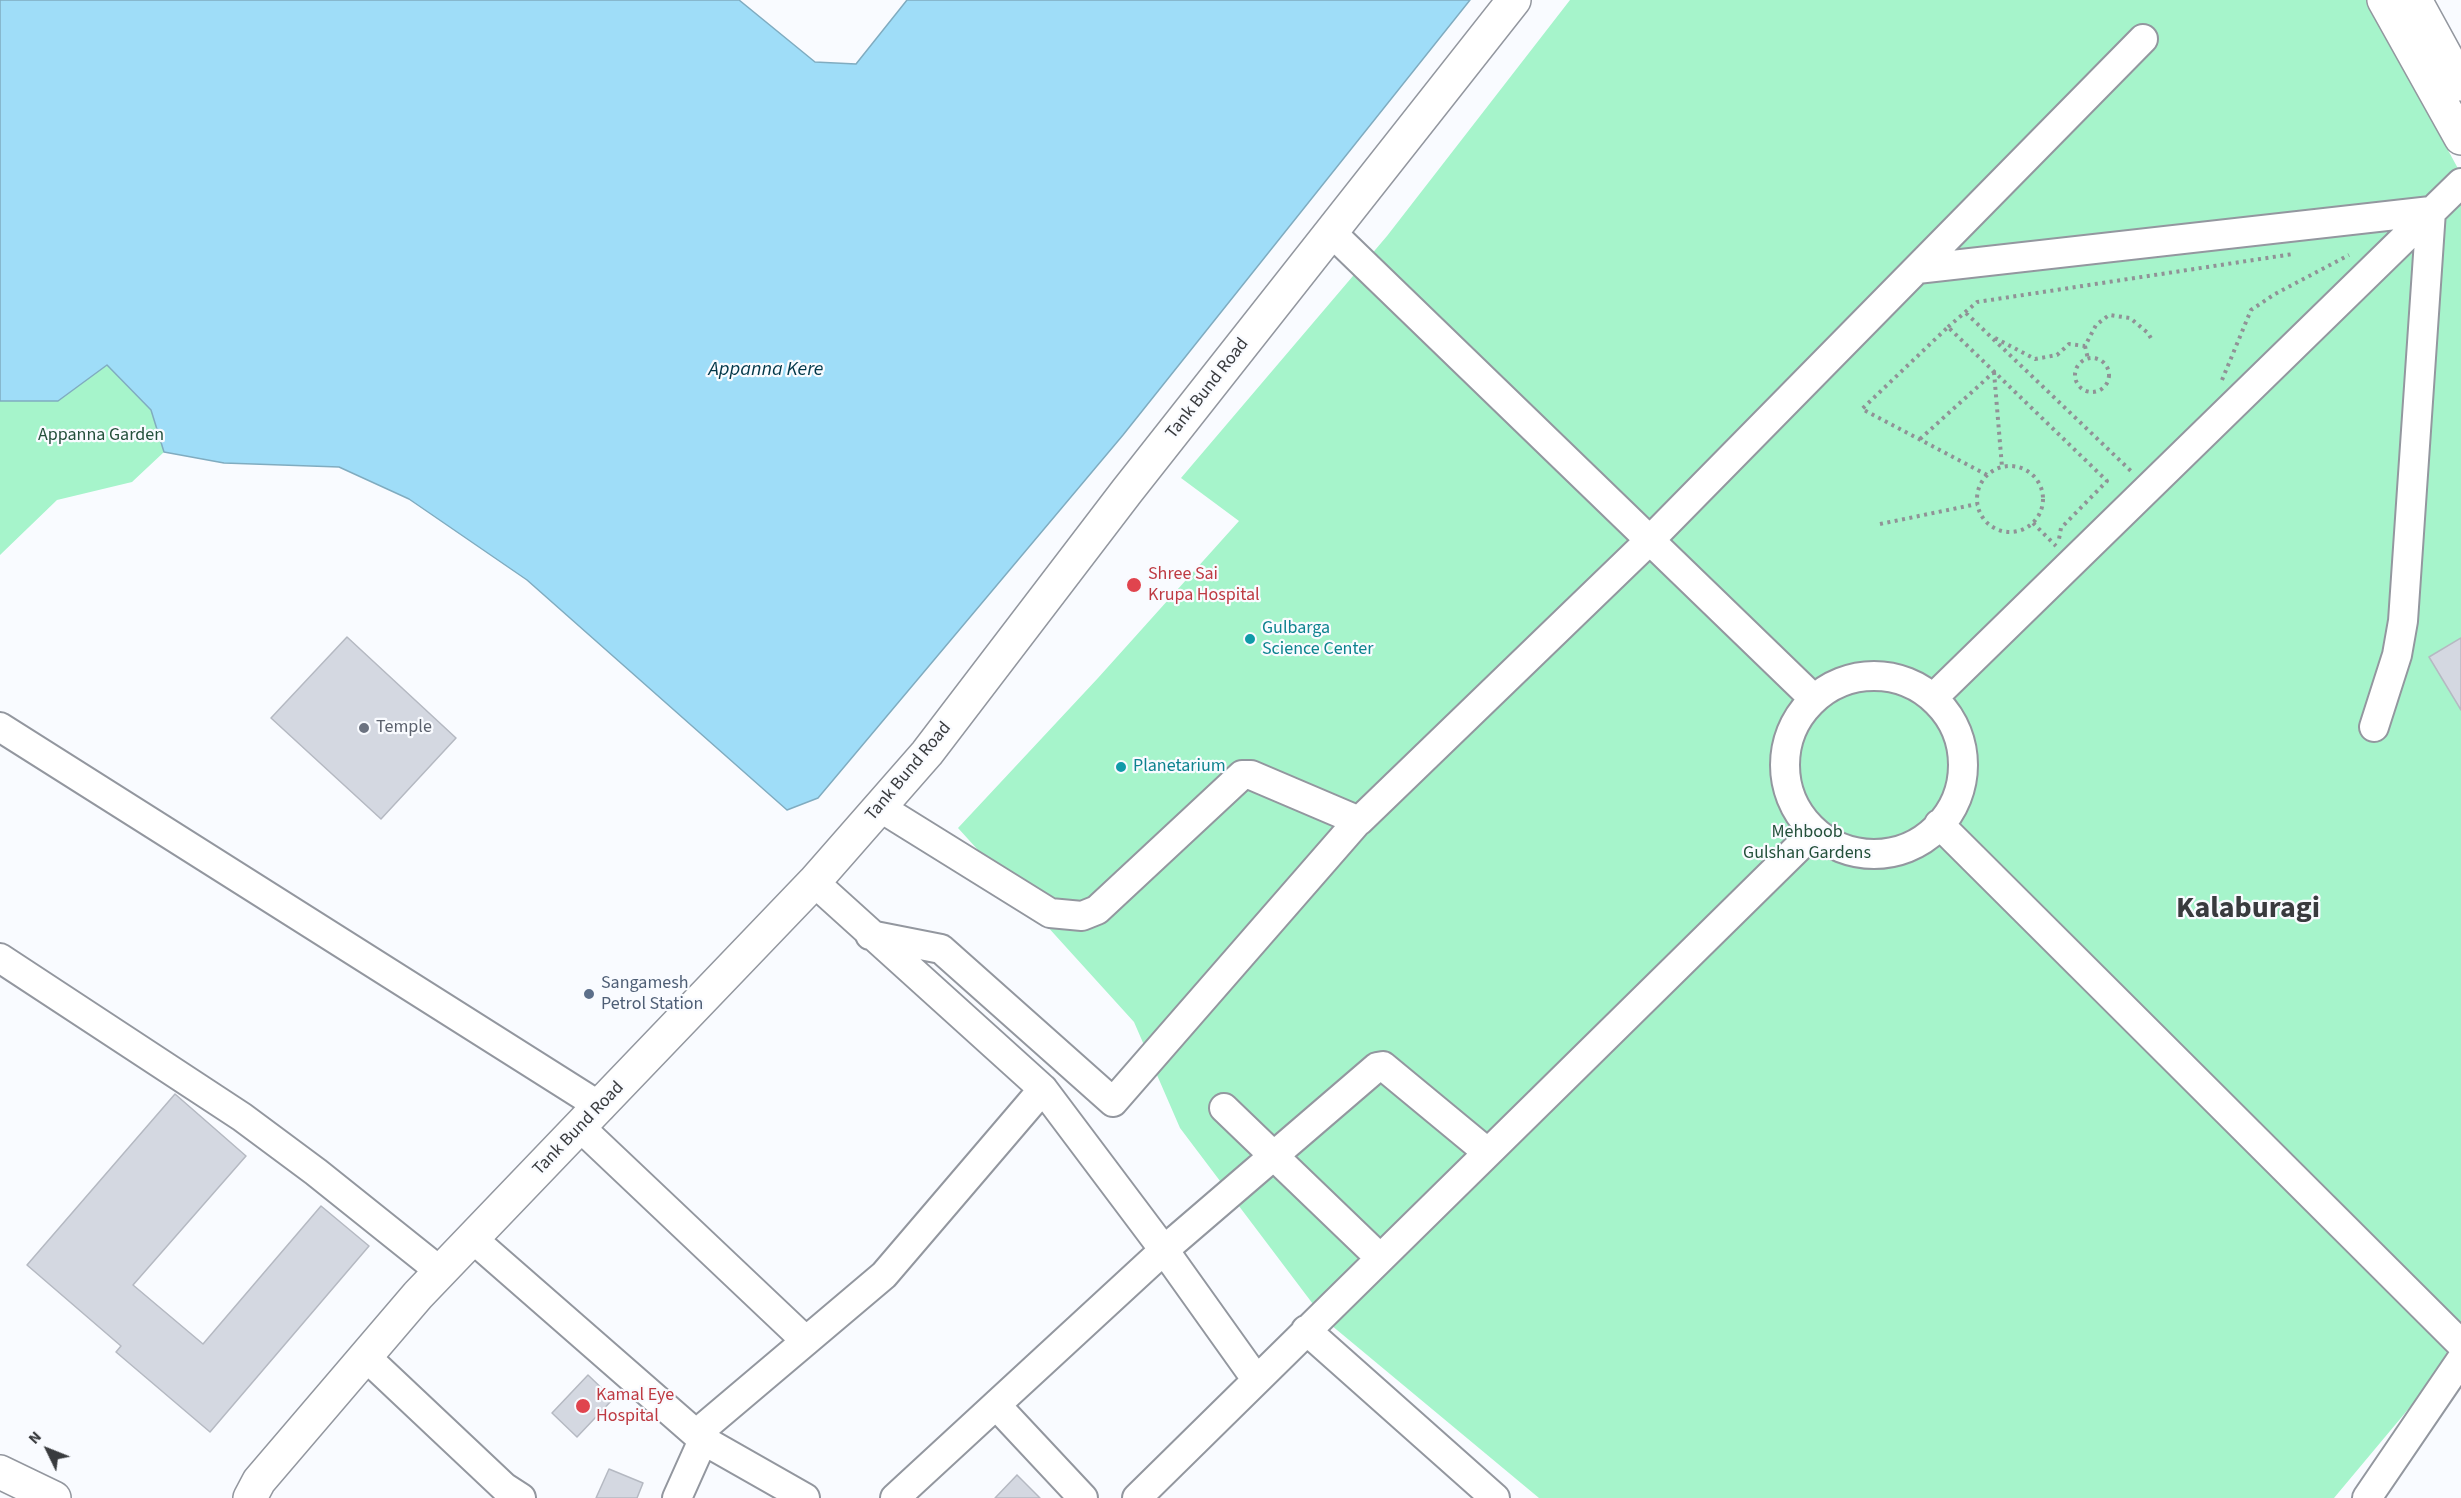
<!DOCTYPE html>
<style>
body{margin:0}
#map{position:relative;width:2461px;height:1498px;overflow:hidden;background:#f9fbff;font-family:"Source Sans 3",sans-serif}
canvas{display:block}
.north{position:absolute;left:18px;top:1420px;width:60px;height:60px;-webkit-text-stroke:4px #f9fbff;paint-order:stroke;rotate:313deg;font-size:16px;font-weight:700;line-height:24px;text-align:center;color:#393b3e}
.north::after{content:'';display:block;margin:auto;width:21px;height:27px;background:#393b3e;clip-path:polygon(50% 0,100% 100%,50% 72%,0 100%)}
</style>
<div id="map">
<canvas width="2461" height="1498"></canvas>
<div class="north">N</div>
</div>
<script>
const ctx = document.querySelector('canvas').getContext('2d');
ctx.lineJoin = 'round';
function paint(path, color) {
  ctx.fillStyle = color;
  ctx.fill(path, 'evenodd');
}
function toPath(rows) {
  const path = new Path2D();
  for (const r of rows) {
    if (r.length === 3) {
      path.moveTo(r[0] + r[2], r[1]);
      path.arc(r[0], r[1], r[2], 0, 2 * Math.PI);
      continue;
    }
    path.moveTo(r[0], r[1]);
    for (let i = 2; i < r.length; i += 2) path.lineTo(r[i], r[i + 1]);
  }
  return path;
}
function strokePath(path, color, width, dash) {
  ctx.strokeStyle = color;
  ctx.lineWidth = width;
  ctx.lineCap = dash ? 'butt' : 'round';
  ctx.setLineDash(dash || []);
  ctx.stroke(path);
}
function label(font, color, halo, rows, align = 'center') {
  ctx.font = font + ' "Source Sans 3",sans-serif';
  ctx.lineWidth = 4.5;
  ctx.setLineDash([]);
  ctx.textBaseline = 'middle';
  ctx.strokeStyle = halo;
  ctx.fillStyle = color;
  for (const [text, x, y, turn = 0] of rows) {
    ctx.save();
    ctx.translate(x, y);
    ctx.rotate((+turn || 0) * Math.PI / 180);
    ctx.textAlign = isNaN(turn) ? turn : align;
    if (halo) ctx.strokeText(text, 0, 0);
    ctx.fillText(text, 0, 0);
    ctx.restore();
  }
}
const green = toPath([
 [1570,0,2366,0,2461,174,2461,1342,2431,1382,2334,1498,1539,1498,1325,1320,1180,1128,1134,1022,958,828,1098,678,1239,521,1181,478,1387,236],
 [107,365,151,410,164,452,132,482,57,500,0,555,0,401,58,401]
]);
const water = toPath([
 [0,0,739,0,815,62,856,64,907,0,1470,0,1123,435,818,798,787,810,527,580,409,499,339,467,224,463,164,452,151,410,107,365,58,401,0,401,0,0]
]);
const building = toPath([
 [347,637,456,738,381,819,271,718,347,637],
 [2461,638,2461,710,2429,657,2461,638],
 [175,1094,246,1156,133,1285,203,1344,321,1206,369,1246,210,1432,116,1352,121,1346,27,1265,175,1094],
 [588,1375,613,1399,577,1437,552,1413,588,1375],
 [609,1469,643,1483,637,1498,596,1498,609,1469],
 [1017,1475,1040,1498,995,1498,1017,1475]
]);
const path = toPath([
 [1966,313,2132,472],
 [1948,327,1977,302,2293,254],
 [1995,338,2035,359,2057,355,2069,344,2085,346,2096,325,2109,315,2130,318,2148,333,2153,342],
 [2085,346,2088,359],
 [2092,375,17],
 [1994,372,2002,467],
 [2222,380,2251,310,2275,294,2349,255],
 [1920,439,1994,372],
 [2010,499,33],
 [1987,475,1862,409,1948,327,2107,481,2061,528,2059,539],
 [2033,523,2056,546],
 [1880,524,1977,504]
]);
const minor = toPath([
 [1331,232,1813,698],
 [1917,269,2431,211,2403,621,2397,655,2374,727],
 [1874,765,89],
 [1933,698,2461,183],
 [0,727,601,1107],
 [881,808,1050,913,1082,916,1097,910,1242,775,1251,775,1359,821,1650,540,2143,39],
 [1939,824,2461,1344],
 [814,882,1043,1089,1164,1250,1256,1379],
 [870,935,941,949,1113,1102,1358,821],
 [0,958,242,1117,316,1172,441,1272],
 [1224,1108,1380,1258],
 [581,1128,806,1341],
 [473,1239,703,1440,805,1498],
 [1306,1330,1495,1498],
 [365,1356,504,1487,521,1498],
 [996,1405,1083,1498],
 [696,1434,884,1275,1043,1089],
 [677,1498,703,1440],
 [895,1498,1164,1250,1377,1067,1383,1066,1487,1152],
 [1137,1498,1813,833],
 [2367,1498,2461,1360]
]);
const major = toPath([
 [2384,0,2461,138],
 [2415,0,2461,84],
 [0,1472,54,1498],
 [250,1498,259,1481,418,1295,814,882,927,753,1127,491,1514,0]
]);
const markers = [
 [1134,585,8,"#e0444e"],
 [1250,639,6,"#0f9aa8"],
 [364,728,6,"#6b7280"],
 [1121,767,6,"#0f9aa8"],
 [589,994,6,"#5c6f8a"],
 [583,1406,8,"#e0444e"]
];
const streetNames = [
 ["Tank Bund Road",1208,389,-52],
 ["Tank Bund Road",909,772,-50],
 ["Tank Bund Road",579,1129,-46]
];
const parkNames = [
 ["Appanna Garden",101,436],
 ["Mehboob",1807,833],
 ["Gulshan Gardens",1807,854]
];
const healthNames = [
 ["Shree Sai",1148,575],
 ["Krupa Hospital",1148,596],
 ["Kamal Eye",596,1396],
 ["Hospital",596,1417]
];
const cultureNames = [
 ["Gulbarga",1262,629],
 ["Science Center",1262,650],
 ["Planetarium",1133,767]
];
const worshipNames = [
 ["Temple",376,728]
];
const serviceNames = [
 ["Sangamesh",601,984],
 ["Petrol Station",601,1005]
];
const waterNames = [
 ["Appanna Kere",766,371]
];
const townNames = [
 ["Kalaburagi",2248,910]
];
paint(green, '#a6f4cb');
paint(water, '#9fddf8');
strokePath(water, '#80acc0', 1.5);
paint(building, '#d4d8e1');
strokePath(building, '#b5b9c2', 1.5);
strokePath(minor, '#93979f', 32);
strokePath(major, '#93979f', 36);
strokePath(path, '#909296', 4, [3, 4.5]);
strokePath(minor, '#fff', 28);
strokePath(major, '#fff', 33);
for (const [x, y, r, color] of markers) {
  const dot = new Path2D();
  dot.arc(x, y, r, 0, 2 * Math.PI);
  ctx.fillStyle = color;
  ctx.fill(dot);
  strokePath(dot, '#f9fbff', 2);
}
label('18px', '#393b3e', '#f9fbff', streetNames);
label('18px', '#24503b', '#f9fbff', parkNames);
label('18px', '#be3a42', '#f9fbff', healthNames, 'left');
label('18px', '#0d838f', '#f9fbff', cultureNames, 'left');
label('18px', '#5b616d', '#f9fbff', worshipNames, 'left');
label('18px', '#4e5e75', '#f9fbff', serviceNames, 'left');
label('italic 20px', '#003749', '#f9fbff', waterNames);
label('bold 30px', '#393b3e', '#f9fbff', townNames);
</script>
